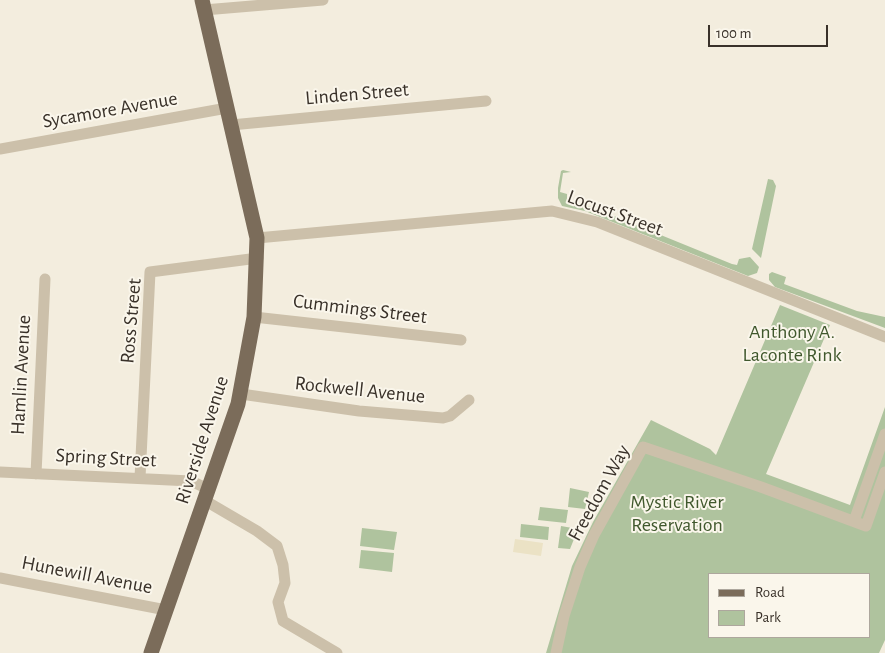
<!DOCTYPE html>
<style>
body{margin:0}
#map{position:relative;width:885px;height:653px;overflow:hidden;background:#f3edde;font-family:"Alegreya Sans",sans-serif}
canvas{display:block}
.legend{position:absolute;left:708px;top:573px;width:162px;height:65px;box-sizing:border-box;background:#faf6eb;border:1px solid #ada79d;margin:0;padding:6px 9px;list-style:none;font-size:15px;color:#393129}
.legend li{display:flex;align-items:center;gap:10px;height:25px}
.legend b{width:25px;border:1px solid #ada79d}
.scale{position:absolute;left:708px;top:25px;width:120px;height:22px;box-sizing:border-box;border:2px solid #393129;border-top:0;padding-left:6px;font-size:15px;line-height:18px;white-space:nowrap;color:#393129;-webkit-text-stroke:4px #faf6eb;paint-order:stroke}
</style>
<div id="map">
<canvas width="885" height="653"></canvas>
<ul class="legend">
<li><b style="height:6px;background:#7b6c5a"></b>Road</li>
<li><b style="height:14px;background:#afc39e"></b>Park</li>
</ul>
<div class="scale">100 m</div>
</div>
<script>
const ctx = document.querySelector('canvas').getContext('2d');
ctx.lineJoin = 'round';
function paint(path, color) {
  ctx.fillStyle = color;
  ctx.fill(path, 'evenodd');
}
function toPath(rows) {
  const path = new Path2D();
  for (const r of rows) {
    path.moveTo(r[0], r[1]);
    for (let i = 2; i < r.length; i += 2) path.lineTo(r[i], r[i + 1]);
  }
  return path;
}
function strokePath(path, color, width, dash) {
  ctx.strokeStyle = color;
  ctx.lineWidth = width;
  ctx.lineCap = dash ? 'butt' : 'round';
  ctx.setLineDash(dash || []);
  ctx.stroke(path);
}
function label(font, color, halo, rows, align = 'center') {
  ctx.font = font + ' "Alegreya Sans",sans-serif';
  ctx.lineWidth = 4;
  ctx.setLineDash([]);
  ctx.textBaseline = 'middle';
  ctx.strokeStyle = halo;
  ctx.fillStyle = color;
  for (const [text, x, y, turn = 0] of rows) {
    ctx.save();
    ctx.translate(x, y);
    ctx.rotate((+turn || 0) * Math.PI / 180);
    ctx.textAlign = isNaN(turn) ? turn : align;
    if (halo) ctx.strokeText(text, 0, 0);
    ctx.fillText(text, 0, 0);
    ctx.restore();
  }
}
const green = toPath([
 [563,170,571,172,563,173,560,192,567,194,567,201,592,207,732,264,737,265,739,259,750,257,759,267,757,273,748,276,585,211,562,206,558,198,558,188,561,171],
 [768,179,773,180,776,186,761,258,752,249],
 [772,272,786,277,784,284,857,311,885,317,885,328,775,287,769,280,769,274],
 [780,305,830,325,766,474,850,505,885,407,885,640,879,653,546,653,572,566,593,522,651,420,710,449,716,455],
 [709,574,869,574,869,637,709,637],
 [570,488,589,492,585,509,568,507],
 [540,507,568,510,566,523,538,520],
 [521,524,549,527,548,540,520,537],
 [561,526,578,529,570,549,558,548],
 [362,528,397,532,394,550,360,546],
 [361,550,394,553,392,572,359,568]
]);
const plaza = toPath([
 [515,539,543,543,541,556,513,552]
]);
const minor = toPath([
 [204,10,323,0],
 [231,125,486,101],
 [0,149,227,108],
 [257,238,552,211,597,222,885,337],
 [254,317,461,340],
 [241,394,359,411,443,418,450,416,469,400],
 [0,472,191,481,208,489],
 [36,474,45,279],
 [140,478,150,272,258,258],
 [204,500,257,531,277,546,283,565,285,583,278,602,283,621,337,653],
 [854,521,885,434],
 [0,578,166,610],
 [556,653,564,616,580,567,594,535,643,447,761,487,866,526,885,472]
]);
const major = toPath([
 [151,653,238,404,254,317,257,238,202,0]
]);
const streetNames = [
 ["Linden Street",357,94,-5],
 ["Sycamore Avenue",110,110,-10],
 ["Locust Street",615,213,20],
 ["Cummings Street",360,309,7],
 ["Ross Street",131,321,-85],
 ["Hamlin Avenue",21,375,-87],
 ["Rockwell Avenue",360,390,6],
 ["Riverside Avenue",202,440,-72],
 ["Spring Street",106,458,3],
 ["Freedom Way",599,493,-61],
 ["Hunewill Avenue",87,575,11]
];
const parkNames = [
 ["Anthony A.",792,332],
 ["Laconte Rink",792,355],
 ["Mystic River",677,502],
 ["Reservation",677,525]
];
paint(green, '#afc39e');
paint(plaza, '#ebe2c5');
strokePath(minor, '#ccc0aa', 11);
strokePath(major, '#7b6c5a', 15);
label('20px', '#393129', '#faf6eb', streetNames);
label('20px', '#40582d', '#faf6eb', parkNames);
</script>
